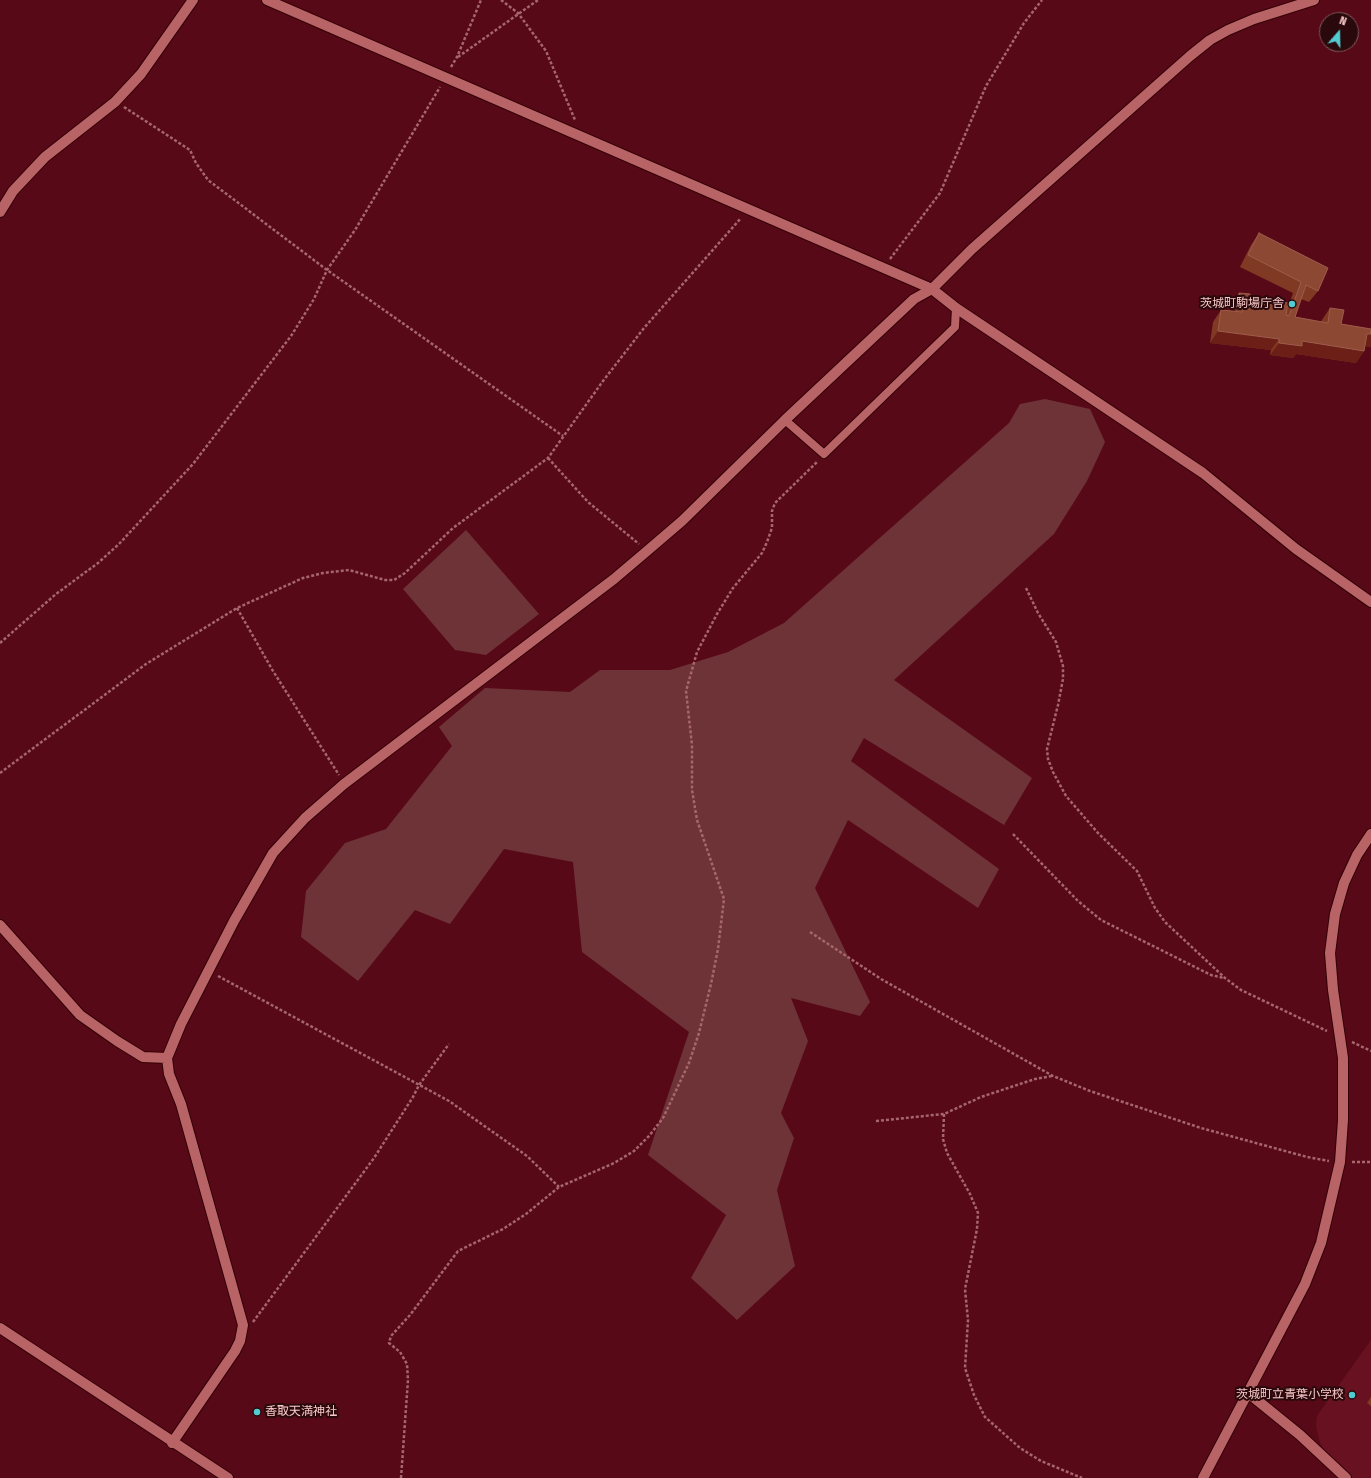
<!DOCTYPE html>
<meta charset="utf-8">
<style>
body{margin:0}
#map{position:relative;width:1371px;height:1478px;overflow:hidden;background:#580917;font-family:"Fira Sans Condensed",sans-serif}
canvas{display:block}
.north{position:absolute;left:1319px;top:12px;width:40px;height:40px;box-sizing:border-box;background:#2a090c;border:1px solid #7d5658;border-radius:50%;rotate:20deg;font-size:11px;font-weight:700;line-height:16px;text-align:center;color:#f9c9c9}
.north::after{content:'';display:block;margin:auto;width:14px;height:18px;background:#51ccd1;clip-path:polygon(50% 0,100% 100%,50% 72%,0 100%)}
</style>
<div id="map">
<canvas width="1371" height="1478"></canvas>
<div class="north">N</div>
</div>
<script>
const ctx = document.querySelector('canvas').getContext('2d');
ctx.lineJoin = 'round';
function paint(path, color) {
  ctx.fillStyle = color;
  ctx.fill(path, 'evenodd');
}
function toPath(rows) {
  const path = new Path2D();
  for (const r of rows) {
    path.moveTo(r[0], r[1]);
    for (let i = 2; i < r.length; i += 2) path.lineTo(r[i], r[i + 1]);
  }
  return path;
}
function strokePath(path, color, width, dash) {
  ctx.strokeStyle = color;
  ctx.lineWidth = width;
  ctx.lineCap = dash ? 'butt' : 'round';
  ctx.setLineDash(dash || []);
  ctx.stroke(path);
}
function label(font, color, halo, rows, align = 'center') {
  ctx.font = font + ' "Fira Sans Condensed","Noto Sans JP",sans-serif';
  ctx.lineWidth = 4;
  ctx.setLineDash([]);
  ctx.textBaseline = 'middle';
  ctx.strokeStyle = halo;
  ctx.fillStyle = color;
  for (const [text, x, y, turn = 0] of rows) {
    ctx.save();
    ctx.translate(x, y);
    ctx.rotate((+turn || 0) * Math.PI / 180);
    ctx.textAlign = isNaN(turn) ? turn : align;
    if (halo) ctx.strokeText(text, 0, 0);
    ctx.fillText(text, 0, 0);
    ctx.restore();
  }
}
const built = toPath([
 [1371,1340,1371,1478,1352,1478,1325,1452,1320,1443,1316,1426,1317,1416]
]);
const green = toPath([
 [1045,399,1090,409,1105,442,1087,481,1054,534,894,680,1032,778,1004,825,864,738,851,761,999,869,978,908,848,820,815,888,870,1002,860,1016,791,998,808,1041,781,1113,794,1138,777,1190,795,1266,737,1320,691,1278,726,1215,648,1155,689,1032,582,952,573,862,504,849,450,924,415,910,358,981,301,937,306,891,345,843,386,829,452,746,439,727,485,688,570,692,600,670,670,670,728,652,784,623,1009,423,1020,404],
 [466,530,539,614,486,655,455,650,403,589]
]);
const path = toPath([
 [501,0,518,13,546,51,575,120],
 [458,57,538,0],
 [451,67,457,57,481,0],
 [124,107,190,150,196,163,208,180,327,270,563,436],
 [890,259,940,193,986,86,1024,23,1042,0],
 [548,458,588,502,639,544],
 [1026,588,1038,613,1056,642,1063,666,1063,679,1058,705,1047,749,1048,759,1053,772,1066,796,1098,833,1137,871,1155,908,1165,922,1225,978,1241,990,1327,1031],
 [237,608,273,671,339,775],
 [0,643,56,594,98,563,119,544,193,464,291,336,314,299,327,270,355,230,440,87],
 [0,773,146,664,237,608,303,578,323,573,349,570,385,580,394,580,405,573,453,528,548,458,603,381,644,328,741,218],
 [1013,834,1078,901,1101,920,1211,975,1224,978],
 [810,932,881,979,1053,1076,1090,1091,1201,1128,1307,1157,1329,1161],
 [218,976,449,1101,527,1156,559,1187],
 [1352,1042,1371,1051],
 [944,1114,943,1139,947,1153,970,1194,978,1213,977,1229,965,1289,968,1320,965,1368,974,1395,985,1417,1020,1448,1041,1461,1082,1478],
 [876,1121,944,1114,981,1097,1035,1079,1052,1076],
 [1352,1162,1371,1162],
 [253,1322,374,1158,413,1097,419,1085,449,1044],
 [401,1478,408,1380,407,1364,400,1352,389,1343,391,1336,410,1315,458,1251,503,1229,526,1214,559,1187,614,1163,634,1151,649,1136,663,1118,689,1063,699,1033,711,984,718,949,724,899,697,820,692,790,692,745,686,691,697,652,717,614,733,588,762,553,767,542,772,528,772,511,775,503,817,462]
]);
const lane = toPath([
 [785,420,824,454,955,327,956,308]
]);
const street = toPath([
 [0,212,13,191,45,157,115,102,141,74,193,0],
 [0,925,80,1015,117,1041,143,1057,167,1058],
 [0,1328,228,1478],
 [1247,1392,1300,1435,1346,1478],
 [172,1443,235,1351,240,1341,243,1325,181,1104,169,1074,167,1058,181,1024,234,921,273,853,305,818,344,784,614,579,647,551,682,521,785,420,914,299,932,289,972,249,1190,56,1210,40,1228,30,1254,19,1314,0]
]);
const secondary = toPath([
 [267,0,932,289,956,308,1203,473,1296,549,1371,602],
 [1203,1478,1305,1284,1321,1243,1340,1162,1343,1120,1343,1058,1333,990,1330,953,1335,914,1344,883,1357,855,1371,834]
]);
const wall = toPath([
 [1259,233,1318,291,1309,302,1301,299,1295,317,1321,322,1322,320,1330,308,1341,324,1371,329,1371,347,1365,346,1364,351,1356,363,1296,354,1293,358,1270,355,1271,350,1210,343,1213,322,1221,310,1235,312,1235,310,1230,310,1231,305,1239,293,1287,310,1293,293,1240,267,1251,245],
 [1371,1397,1371,1406,1367,1403]
]);
const shadedWall = toPath([
 [1239,298,1244,298,1235,310,1230,310],
 [1218,331,1279,339,1271,350,1210,343],
 [1367,334,1371,334,1371,347,1358,345],
 [1302,341,1364,351,1356,363,1296,354,1293,358,1270,355,1279,343]
]);
const building = toPath([
 [1259,233,1328,268,1318,291,1306,285,1295,317,1328,323,1330,308,1344,310,1341,324,1371,329,1371,334,1367,334,1364,351,1302,341,1302,346,1279,343,1279,339,1218,331,1221,310,1242,312,1244,298,1239,298,1239,293,1250,294,1250,297,1288,303,1286,315,1289,316,1301,282,1248,255,1259,233]
]);
const markers = [
 [1292,304,4,"#51ccd1"],
 [1352,1395,4,"#51ccd1"],
 [257,1412,4,"#51ccd1"]
];
const poiNames = [
 ["茨城町駒場庁舎",1284,304],
 ["茨城町立青葉小学校",1344,1395],
 ["香取天満神社",265,1412,"left"]
];
paint(built, '#681221');
paint(green, '#6d3336');
strokePath(lane, '#330005', 10);
strokePath(street, '#330005', 12);
strokePath(secondary, '#330005', 12);
strokePath(path, '#a6666d', 2.5, [3, 2]);
strokePath(lane, '#b86366', 8);
strokePath(street, '#b86366', 10);
strokePath(secondary, '#b86366', 10);
paint(wall, '#803922');
paint(shadedWall, '#6b1f16');
paint(building, '#8d4834');
strokePath(building, '#9e5c4b', 1);
for (const [x, y, r, color] of markers) {
  const dot = new Path2D();
  dot.arc(x, y, r, 0, 2 * Math.PI);
  ctx.fillStyle = color;
  ctx.fill(dot);
  strokePath(dot, '#2a090c', 1.5);
}
label('12px', '#f9c9c9', '#2a090c', poiNames, 'right');
</script>
